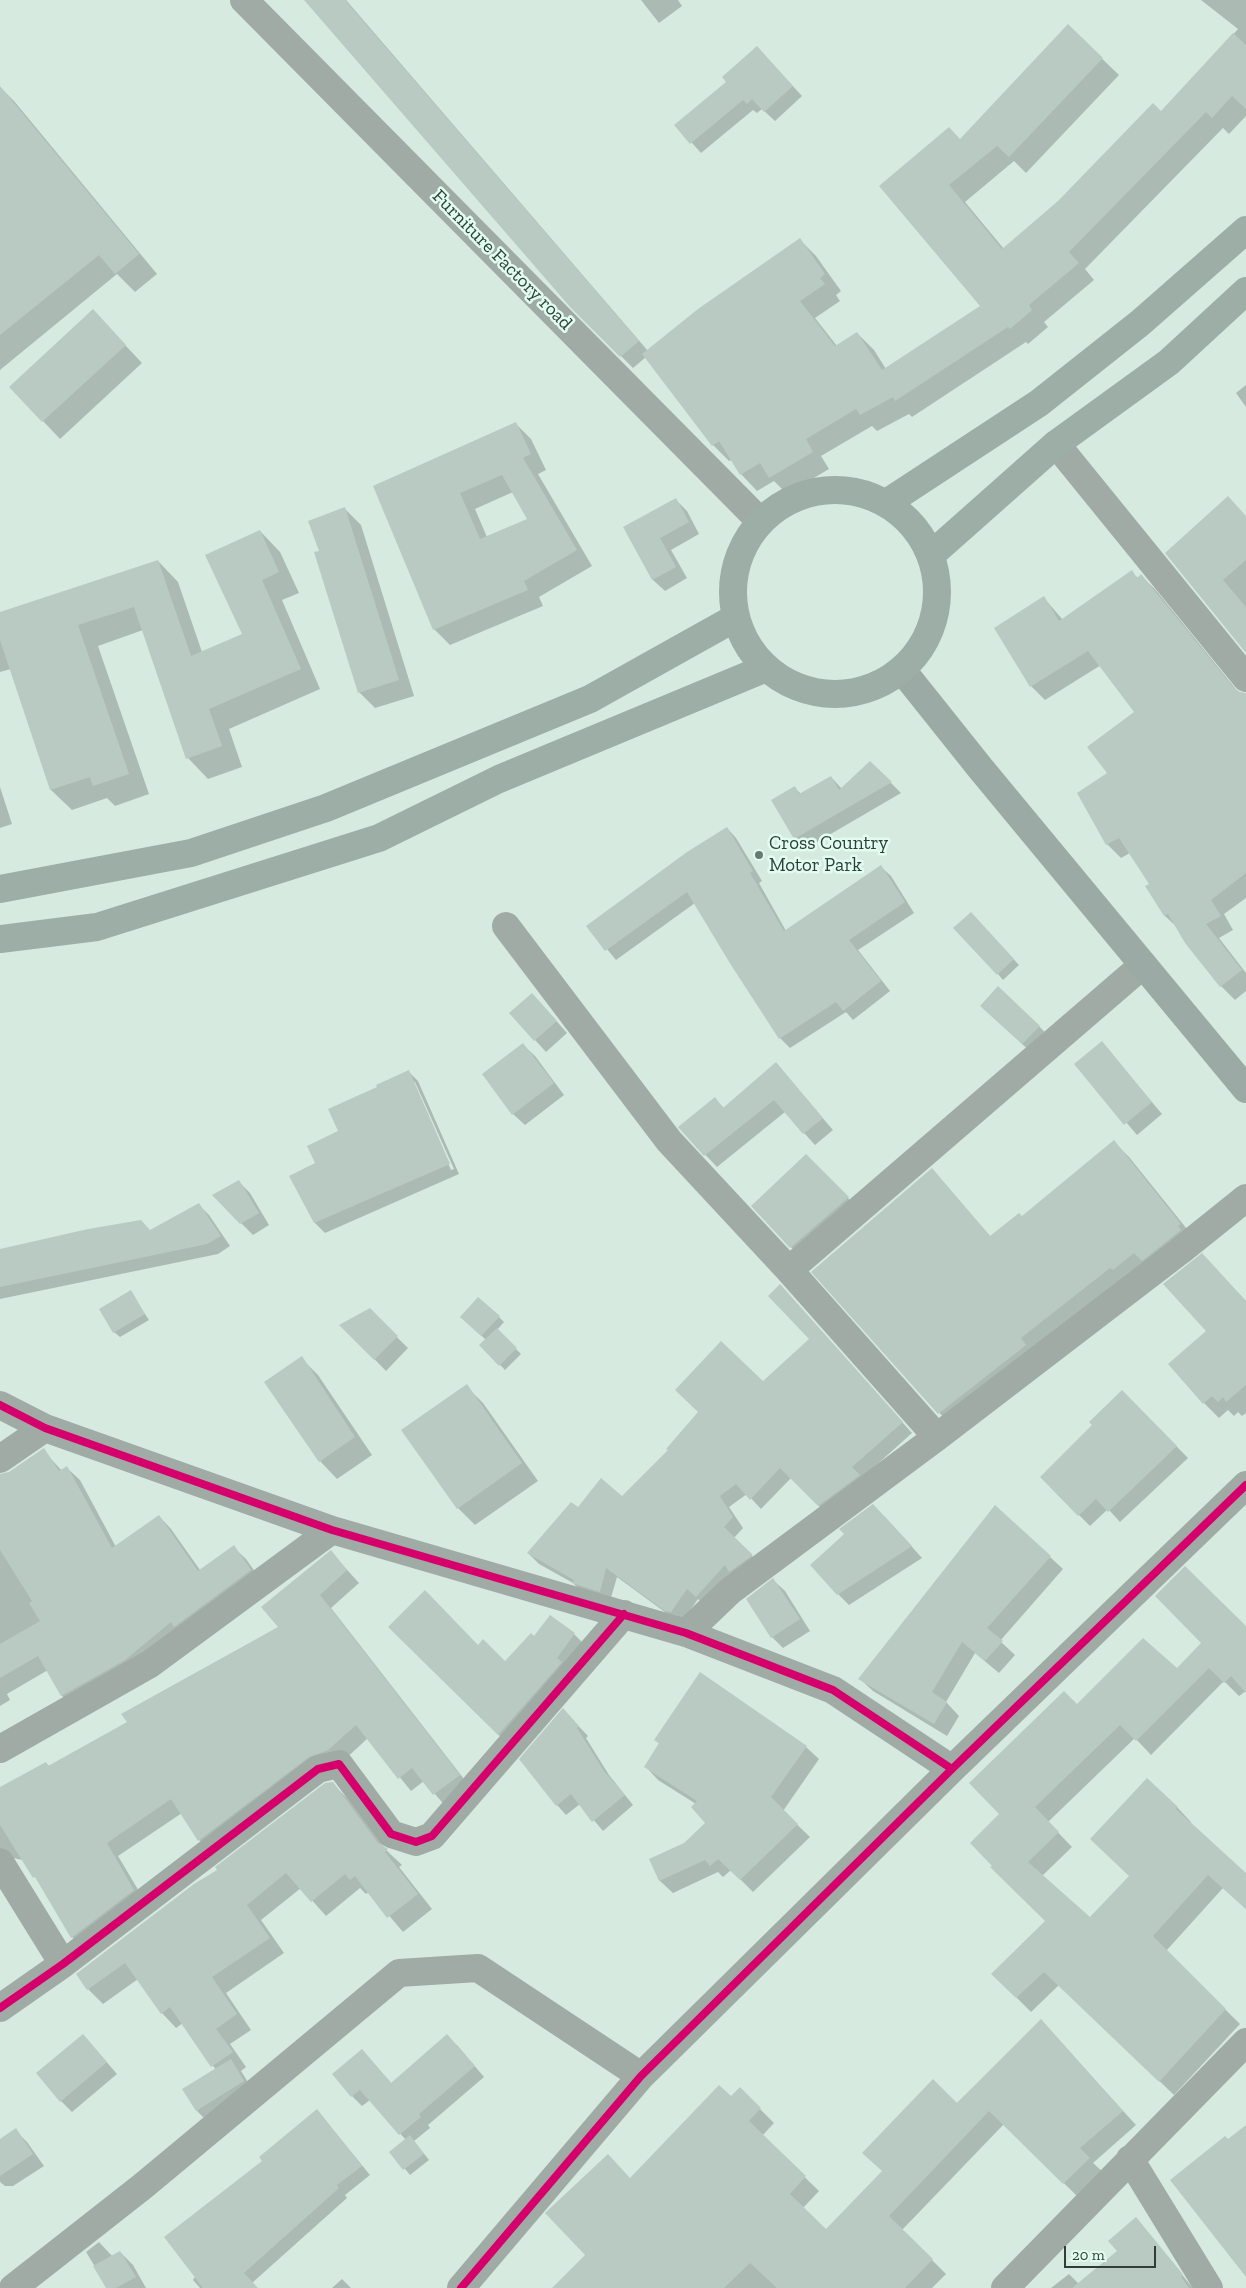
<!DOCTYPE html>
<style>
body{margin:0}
#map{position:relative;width:1246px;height:2288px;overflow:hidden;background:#d6eae0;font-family:"Zilla Slab",serif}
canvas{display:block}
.scale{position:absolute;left:1064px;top:2246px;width:92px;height:22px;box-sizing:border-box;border:2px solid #2f3e37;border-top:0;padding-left:6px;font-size:15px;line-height:18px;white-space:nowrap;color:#2f3e37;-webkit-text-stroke:4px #e0fdef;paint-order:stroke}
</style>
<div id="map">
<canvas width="1246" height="2288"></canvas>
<div class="scale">20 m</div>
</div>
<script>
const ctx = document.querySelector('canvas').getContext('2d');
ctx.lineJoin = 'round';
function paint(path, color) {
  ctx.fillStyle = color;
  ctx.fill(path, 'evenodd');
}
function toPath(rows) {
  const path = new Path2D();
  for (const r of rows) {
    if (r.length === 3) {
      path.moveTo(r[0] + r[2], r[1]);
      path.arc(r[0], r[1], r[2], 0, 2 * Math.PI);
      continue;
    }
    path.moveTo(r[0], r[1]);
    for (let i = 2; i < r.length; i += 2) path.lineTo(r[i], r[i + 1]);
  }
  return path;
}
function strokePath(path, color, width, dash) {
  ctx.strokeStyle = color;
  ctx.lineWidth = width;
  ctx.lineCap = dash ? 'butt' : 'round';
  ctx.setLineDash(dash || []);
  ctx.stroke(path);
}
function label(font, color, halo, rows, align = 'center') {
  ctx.font = font + ' "Zilla Slab",serif';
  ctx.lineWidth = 5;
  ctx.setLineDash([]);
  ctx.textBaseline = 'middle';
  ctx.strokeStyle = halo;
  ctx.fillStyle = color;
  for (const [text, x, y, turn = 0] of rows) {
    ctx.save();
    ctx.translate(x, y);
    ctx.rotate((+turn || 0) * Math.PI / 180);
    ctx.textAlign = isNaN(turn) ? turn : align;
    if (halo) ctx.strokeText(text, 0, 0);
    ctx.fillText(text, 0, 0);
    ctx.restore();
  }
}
const shadow = toPath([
 [307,0,346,0,648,351,800,240,816,256,841,291,836,295,840,301,815,318,837,346,857,333,874,350,886,369,981,306,881,186,960,140,1068,26,1119,75,1026,173,1014,161,965,202,1004,249,1161,113,1238,29,1201,0,1246,0,1246,116,1229,134,1223,128,1085,269,1094,280,1044,322,1048,327,1028,344,1026,342,912,417,909,414,877,431,872,426,821,456,829,469,787,494,774,481,757,491,741,474,732,460,729,461,713,445,646,357,633,368,572,307],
 [641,0,678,0,682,6,659,23],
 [767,58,802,96,775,121,762,109,757,113,753,110,701,153,676,125],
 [0,87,14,101,157,274,135,292,117,274,0,370],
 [93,311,142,363,60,439,11,387],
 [1246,385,1246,407,1236,393],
 [515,423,531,439,546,470,538,474,592,566,539,597,543,606,450,645,434,629,374,486],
 [513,492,529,519,487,537,475,509],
 [676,500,687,511,699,534,671,550,687,578,665,591,653,580,625,528],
 [345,509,361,525,414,696,375,708,359,692,321,552],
 [1246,516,1246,651,1166,553],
 [260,531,280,552,299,593,282,600,320,689,229,729,242,767,208,779,188,758,143,630,98,646,149,794,115,806,107,798,72,810,51,790,11,669,0,672,0,614,158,561,178,582,202,652,244,635],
 [1131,572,1138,578,1141,576,1155,589,1239,693,1246,694,1246,898,1224,914,1233,930,1219,938,1246,973,1246,991,1235,1000,1221,986,1178,928,1165,916,1147,887,1151,884,1130,853,1121,858,1107,844,1109,773,1136,712,1101,665,1045,700,1031,686,1044,598,1063,620],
 [870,762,901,793,805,849,795,838,794,787,801,794,831,777,842,789],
 [0,787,12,824,0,828],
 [727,828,736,838,762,881,759,883,786,931,881,867,891,876,914,913,858,950,890,991,853,1020,846,1012,790,1048,780,1038,695,903,616,960,588,926],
 [976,919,1019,965,1003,980,998,974],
 [543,1006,567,1033,546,1052,535,1040],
 [993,1017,1039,1026,1050,1038,1034,1055],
 [1102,1043,1162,1114,1137,1135,1076,1064],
 [523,1045,535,1056,564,1095,525,1125,513,1114],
 [776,1064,833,1130,815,1145,785,1112,717,1167,679,1127,715,1099,724,1108],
 [408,1071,418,1081,459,1174,325,1233,315,1223,291,1176,316,1164,340,1131,378,1088],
 [412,1082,415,1082,454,1169,451,1170],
 [1114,1142,1129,1157,1195,1239,953,1428,813,1272,932,1170,991,1237,1022,1217],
 [806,1156,860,1210,802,1259,753,1206],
 [238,1181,250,1193,269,1225,253,1235,214,1196],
 [199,1205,209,1215,230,1246,218,1254,0,1299,0,1250,151,1231],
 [1202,1255,1246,1301,1246,1413,1242,1416,1238,1412,1234,1416,1228,1410,1219,1418,1204,1403,1208,1331],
 [780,1286,912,1433,862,1478,829,1516,791,1478,761,1509,747,1494,729,1507,743,1528,734,1538,762,1566,707,1607,698,1599,682,1622,677,1621,617,1577,610,1601,584,1594,573,1583,539,1564,528,1553,578,1509,622,1498,763,1383,811,1339],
 [130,1292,149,1320,120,1337,114,1332],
 [369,1310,408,1348,386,1371,341,1325],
 [462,1317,499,1317,504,1322,497,1330,521,1354,505,1370,481,1345,486,1340],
 [301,1358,318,1375,372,1455,337,1479,320,1461],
 [466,1386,483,1403,538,1481,475,1525,458,1508],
 [1122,1391,1188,1458,1120,1522,1108,1509,1090,1526,1041,1477,1094,1426],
 [43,1450,62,1471,67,1468,80,1480,116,1547,159,1516,171,1529,200,1570,233,1547,246,1559,263,1583,75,1708,62,1696,48,1670,7,1694,10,1700,0,1706,0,1475,9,1473],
 [885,1517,922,1558,849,1605,838,1594],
 [331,1552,359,1583,331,1608,471,1788,446,1807,424,1781,411,1791,368,1738,341,1763,212,1852,199,1840,182,1813,118,1856,146,1903,84,1950,72,1937,41,1884,23,1860,13,1858,0,1865,0,1788,46,1763,50,1767,129,1722,280,1627],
 [1050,1557,1063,1569,1000,1641,1015,1655,999,1673,975,1653,946,1702,959,1716,947,1736,873,1691,860,1679],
 [773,1580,785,1591,810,1631,783,1648,772,1637],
 [550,1616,574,1634,588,1648,512,1748,389,1627,478,1646,505,1662,534,1638],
 [1246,1628,1246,1691,1239,1696,1224,1681,1151,1755,1135,1738,1048,1822,1072,1847,1042,1876,1090,1919,1130,1876,1106,1853,1177,1807,1191,1822,1190,1824,1246,1874,1246,1909,1223,1888,1166,1951,1240,2024,1174,2095,1059,1985,1031,2012,993,1974,1047,1922,993,1866,1001,1814,1077,1705,1177,1670],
 [563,1710,588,1736,586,1738,609,1775,633,1805,603,1831,580,1804,566,1815,557,1805],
 [655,1740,806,1747,819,1759,783,1811,810,1837,753,1892,731,1870,723,1877,718,1872,673,1893,660,1881,651,1860,685,1844,707,1823,696,1804,658,1780,646,1767,660,1744],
 [332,1783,347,1798,385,1849,402,1865,399,1867,432,1909,403,1932,369,1892,366,1894,360,1888,326,1916,301,1888,261,1920,284,1953,226,1993,251,2030,230,2044,246,2067,241,2071,255,2093,208,2122,197,2111,216,2070,183,2023,176,2028,162,2013,138,1979,103,2004,88,1989,219,1870],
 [1041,2021,1136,2125,1093,2163,1103,2172,1078,2197,1004,2124,902,2230,946,2274,932,2288,554,2288,587,2255,630,2179,731,2098,740,2089,774,2123,762,2136,819,2191,803,2208,826,2231],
 [83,2035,117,2074,72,2112,61,2101],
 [457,2045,484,2077,428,2125,430,2128,414,2141,429,2160,410,2175,391,2152,406,2140,370,2100,362,2106,352,2096,362,2050,392,2084],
 [317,2110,370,2175,345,2195,347,2198,252,2283,257,2288,200,2288,193,2280,264,2161],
 [15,2130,27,2142,44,2166,13,2186,5,2186,0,2182,0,2141],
 [1136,2219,1193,2288,1051,2288,1069,2274,1079,2284,1119,2251],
 [99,2242,113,2257,120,2252,133,2265,146,2288,108,2288,86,2252],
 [342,2279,351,2288,332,2288]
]);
const building = toPath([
 [304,0,345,0,639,341,620,357,571,308],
 [1068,24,1103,58,1009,157,997,146,949,185,1002,249,1058,201,1153,103,1161,111,1233,33,1246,45,1246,109,1232,96,1212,118,1206,112,1069,252,1079,263,1029,305,1032,310,1010,329,1008,327,895,401,893,397,860,415,856,409,806,439,813,452,769,478,760,463,740,475,719,441,712,446,642,354,698,309,800,238,825,274,820,278,825,284,800,301,835,346,857,332,882,370,980,306,879,186,949,127,960,139],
 [757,46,793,86,764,112,752,99,747,104,743,100,690,144,674,125,726,82,722,77],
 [0,86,139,254,115,274,99,255,0,335],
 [93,309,126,345,42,422,9,387],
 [516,422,531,454,523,458,577,550,524,581,528,590,433,630,373,486],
 [502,475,527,519,480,539,460,493],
 [1228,496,1246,516,1246,560,1223,580,1246,607,1246,653,1165,553],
 [676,498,689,522,660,538,676,567,652,580,623,527],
 [345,507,399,680,358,693,314,552,319,551,308,521],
 [260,530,279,572,262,580,301,669,209,709,222,746,186,759,134,607,78,625,129,774,93,786,90,777,50,790,0,640,0,612,158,560,191,656,242,634,205,555],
 [1132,570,1137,578,1141,574,1234,688,1240,692,1246,693,1246,873,1211,900,1221,916,1206,924,1242,970,1220,987,1185,943,1168,914,1164,916,1145,886,1149,884,1119,838,1106,845,1077,793,1107,773,1087,747,1134,712,1088,651,1030,687,994,628,1044,596,1059,621],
 [870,761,892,782,794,839,771,800,795,786,799,794,831,776,839,790],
 [727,827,753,871,750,873,784,931,881,865,905,902,849,940,881,981,843,1011,836,1002,779,1039,731,965,687,892,605,951,586,926,687,852],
 [971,912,1014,959,997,975,953,928],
 [998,986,1040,1026,1022,1044,980,1006],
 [532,993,557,1021,534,1041,509,1013],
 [1102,1041,1152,1102,1124,1125,1074,1064],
 [523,1043,554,1083,512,1115,482,1074],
 [776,1062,823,1118,803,1134,774,1100,704,1156,678,1127,715,1097,723,1108],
 [409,1070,450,1164,314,1223,289,1176,315,1163,307,1146,338,1131,328,1109,377,1087,376,1085],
 [1114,1140,1181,1224,1178,1226,1181,1230,1142,1261,1134,1253,1113,1270,1110,1268,1021,1338,1026,1345,938,1414,811,1272,932,1168,990,1236,1019,1213,1022,1216],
 [806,1154,849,1197,790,1248,751,1206],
 [239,1180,259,1213,240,1224,212,1195],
 [199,1203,221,1236,207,1244,0,1287,0,1249,88,1229,141,1220,150,1230],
 [1202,1253,1246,1301,1246,1385,1226,1402,1223,1397,1218,1402,1212,1396,1203,1404,1168,1364,1206,1331,1163,1284],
 [780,1284,903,1422,852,1467,860,1475,818,1506,780,1468,750,1500,736,1484,720,1496,733,1517,724,1527,753,1555,729,1572,725,1565,696,1597,687,1589,671,1612,665,1611,606,1568,600,1592,572,1583,574,1580,527,1553,571,1502,578,1507,601,1478,622,1496,668,1450,666,1449,698,1412,675,1390,721,1341,763,1381,809,1339,768,1296],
 [131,1290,145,1314,113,1333,99,1309],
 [478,1297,500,1316,481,1336,460,1317],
 [370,1308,398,1336,374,1360,339,1325],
 [497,1328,517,1348,499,1366,479,1345],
 [302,1356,355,1437,319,1462,264,1382],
 [467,1384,522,1463,457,1509,401,1430],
 [1122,1390,1177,1446,1108,1512,1096,1499,1078,1516,1040,1477,1092,1425,1089,1422],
 [44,1448,59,1471,67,1466,112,1548,159,1515,198,1571,234,1545,251,1570,174,1627,171,1622,125,1660,61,1696,38,1656,0,1678,0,1644,40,1621,29,1603,32,1601,0,1550,0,1474,9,1472],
 [873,1504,912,1546,837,1595,810,1565,842,1536,844,1534,839,1529],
 [995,1505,1051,1556,987,1628,1003,1641,985,1661,962,1642,932,1692,947,1702,934,1724,858,1679],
 [331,1550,347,1570,320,1595,460,1775,433,1795,412,1768,398,1779,356,1725,328,1750,309,1757,198,1841,171,1799,107,1843,134,1890,71,1938,35,1877,33,1878,0,1825,0,1787,46,1762,48,1766,127,1722,121,1714,278,1627,261,1607],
 [1185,1566,1246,1626,1246,1693,1231,1676,1224,1683,1209,1668,1136,1741,1120,1725,1035,1807,1059,1832,1028,1862,1090,1917,1129,1876,1090,1839,1147,1778,1178,1807,1176,1809,1246,1873,1246,1909,1208,1875,1153,1936,1226,2009,1159,2082,1044,1972,1016,1998,991,1974,1045,1921,990,1867,992,1866,970,1843,999,1814,969,1783,1064,1691,1077,1704,1143,1638,1177,1668,1201,1643,1155,1596],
 [773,1578,800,1619,771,1638,746,1599],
 [425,1590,478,1645,483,1639,505,1661,531,1633,534,1636,550,1615,575,1633,557,1658,562,1662,498,1735,388,1627],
 [700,1672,807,1746,771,1797,798,1824,740,1880,718,1859,710,1866,705,1860,659,1881,649,1859,684,1843,705,1823,691,1807,697,1801,644,1767,659,1743,654,1740],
 [563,1708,579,1726,577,1728,604,1771,625,1795,592,1822,571,1794,556,1806,519,1759],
 [333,1782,378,1843,388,1849,385,1852,418,1894,387,1918,355,1876,350,1880,345,1874,311,1902,286,1873,247,1905,270,1938,212,1977,237,2014,216,2029,233,2052,211,2067,170,2007,161,2014,125,1963,87,1990,76,1974,194,1884,217,1870,215,1867,325,1783],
 [1041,2019,1123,2111,1080,2148,1090,2158,1063,2184,989,2111,889,2216,933,2259,905,2288,777,2288,750,2263,724,2288,552,2288,585,2255,545,2213,608,2154,630,2178,719,2085,731,2096,740,2087,761,2108,749,2121,806,2176,790,2194,826,2229,882,2171,862,2153,933,2079,957,2103],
 [83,2034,107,2062,60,2102,36,2073],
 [447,2034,475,2066,419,2114,421,2117,399,2135,360,2090,351,2097,332,2074,362,2049,391,2083],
 [231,2059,244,2081,196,2111,182,2089],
 [317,2109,362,2166,337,2185,339,2188,244,2273,258,2288,203,2288,164,2237,262,2161,259,2157],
 [1246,2125,1246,2277,1170,2180,1225,2136,1228,2139],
 [16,2128,33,2154,0,2176,0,2139],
 [410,2135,424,2154,403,2170,389,2152],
 [1136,2217,1181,2272,1183,2275,1181,2277,1189,2288,1072,2288,1117,2251,1108,2241],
 [120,2251,136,2277,116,2288,106,2288,93,2266]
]);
const street = toPath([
 [244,0,759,520],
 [1056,444,1246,678],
 [506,926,669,1141,789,1270,937,1437],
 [789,1270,1143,965],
 [0,1405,45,1428,332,1530,686,1633,833,1690,952,1769],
 [0,1459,45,1428],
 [686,1633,730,1591,937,1437,1180,1251,1246,1198],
 [0,1749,150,1664,332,1530],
 [0,1862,63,1964],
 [0,2008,63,1964,318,1769,339,1764,391,1834,416,1842,432,1836,624,1614],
 [1130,2159,1209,2288],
 [13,2288,143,2186,399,1973,478,1968,641,2076],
 [461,2288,641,2076,952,1769,1246,1485],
 [1005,2288,1246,2042]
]);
const secondary = toPath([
 [902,670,981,769,1246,1089]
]);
const primary = toPath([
 [835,592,102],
 [888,502,1039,403,1140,323,1246,230],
 [932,554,1056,444,1169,362,1246,291],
 [0,889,191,853,326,808,590,699,735,618],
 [0,939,97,927,379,838,499,779,766,668]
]);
const cycleway = toPath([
 [0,1405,45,1428,332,1530,686,1633,833,1690,952,1769],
 [0,2008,63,1964,318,1769,339,1764,391,1834,416,1842,432,1836,624,1614],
 [461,2288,641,2076,952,1769,1246,1485]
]);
const markers = [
 [759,855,5,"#697a72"]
];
const streetNames = [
 ["Furniture Factory road",502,260,45]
];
const poiNames = [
 ["Cross Country",769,844],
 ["Motor Park",769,866]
];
paint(shadow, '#0003');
paint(building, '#b9cac2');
strokePath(street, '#9faba4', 28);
strokePath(secondary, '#9baaa4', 28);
strokePath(primary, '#9caea5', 28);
strokePath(cycleway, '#d6006c', 8);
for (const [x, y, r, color] of markers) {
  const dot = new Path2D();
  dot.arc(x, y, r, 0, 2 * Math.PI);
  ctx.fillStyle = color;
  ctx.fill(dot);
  strokePath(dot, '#e0fdef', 2);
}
label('19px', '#2f3e37', '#e0fdef', streetNames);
label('19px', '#2f3e37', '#e0fdef', poiNames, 'left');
</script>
